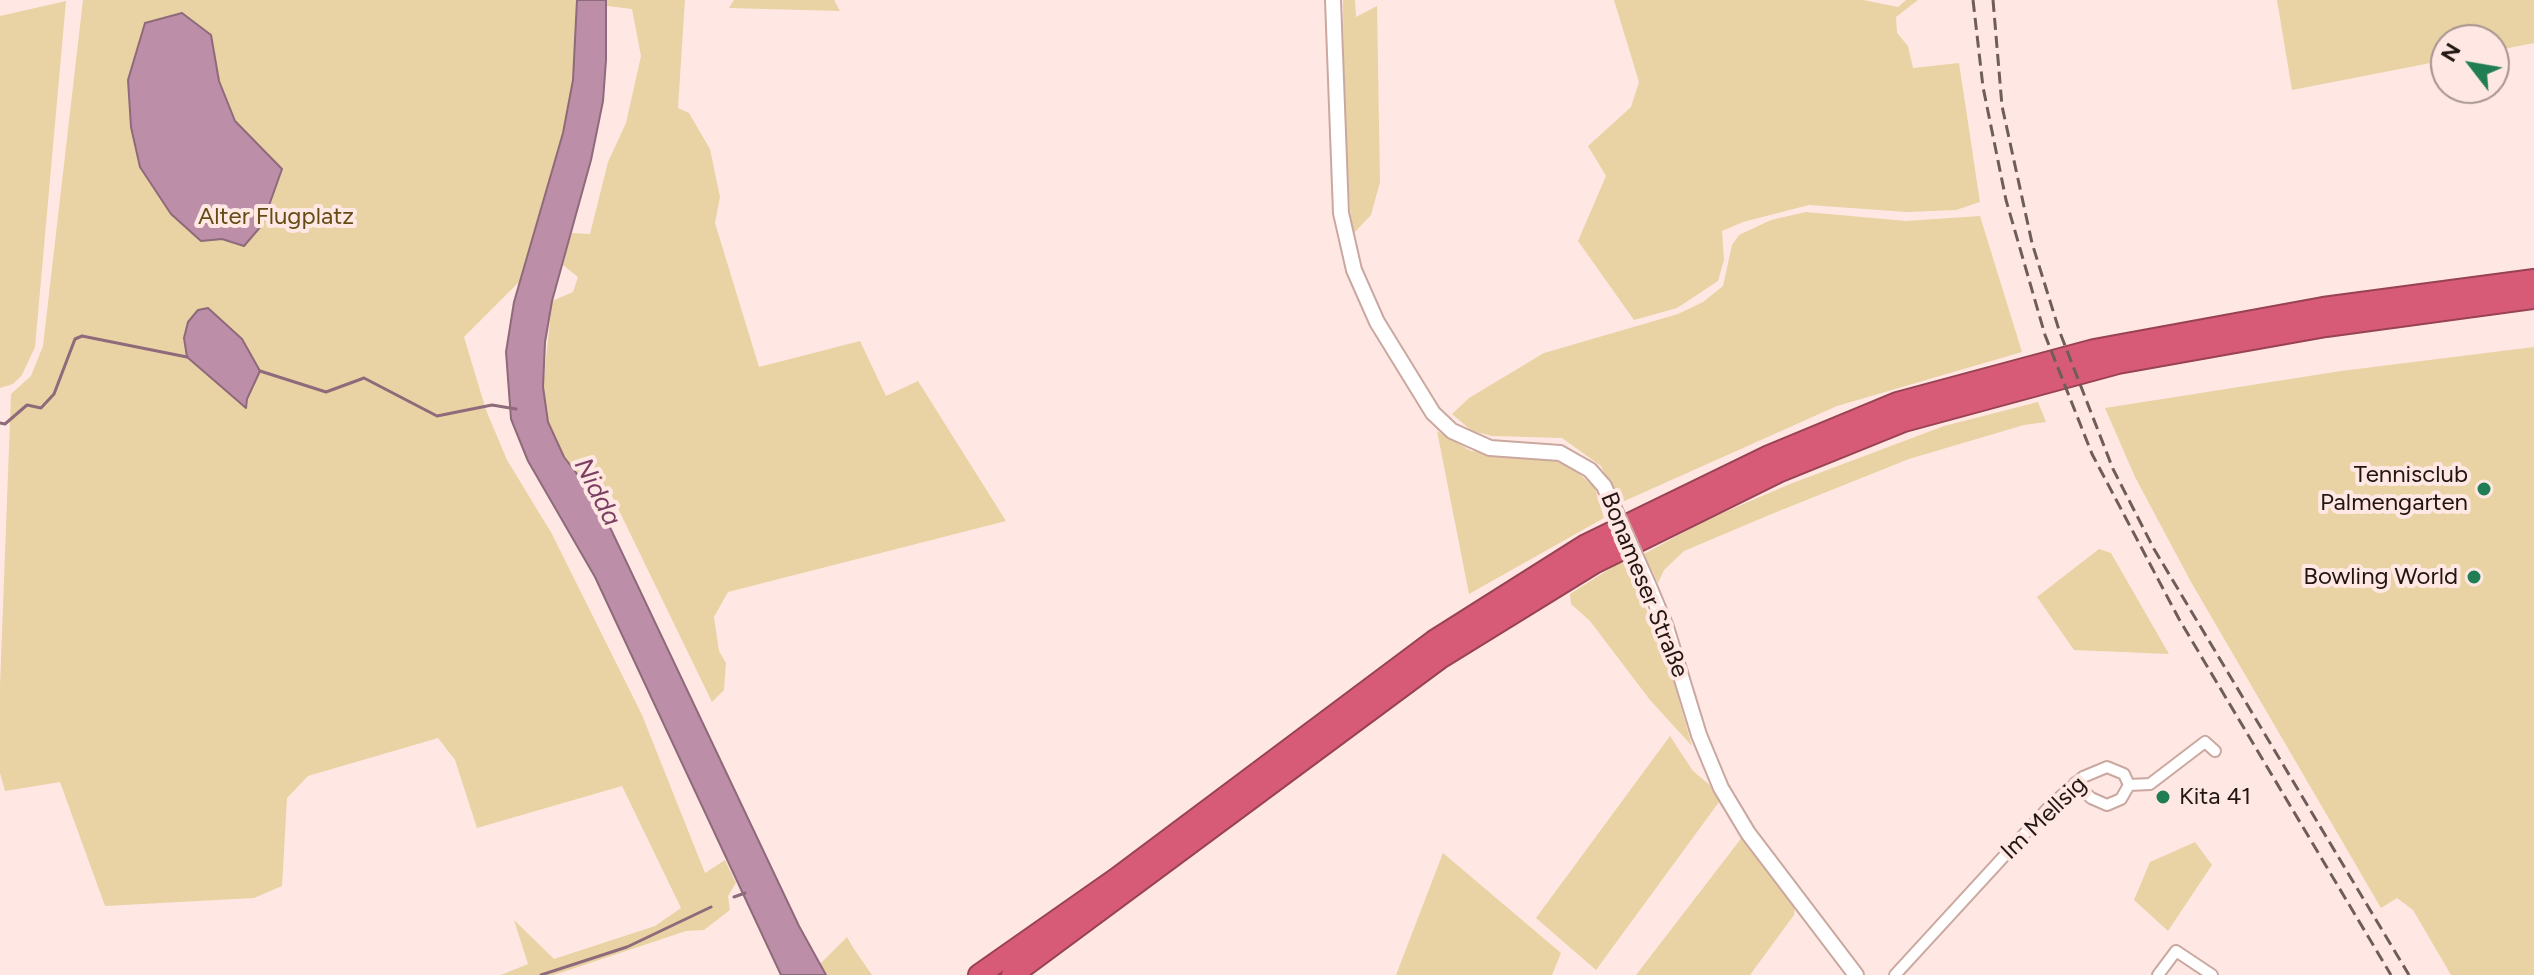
<!DOCTYPE html>
<meta charset="utf-8">
<style>
body{margin:0}
#map{position:relative;width:2534px;height:975px;overflow:hidden;background:#ffe8e3;font-family:Figtree,sans-serif}
canvas{display:block}
.north{position:absolute;left:2430px;top:24px;width:80px;height:80px;box-sizing:border-box;background:#ffe8e3;border:2px solid #a7948f;border-radius:50%;rotate:301deg;font-size:22px;font-weight:700;line-height:32px;text-align:center;color:#221512}
.north::after{content:'';display:block;margin:auto;width:28px;height:36px;background:#217d53;clip-path:polygon(50% 0,100% 100%,50% 72%,0 100%)}
</style>
<div id="map">
<canvas width="2534" height="975"></canvas>
<div class="north">N</div>
</div>
<script>
const ctx = document.querySelector('canvas').getContext('2d');
ctx.lineJoin = 'round';
function paint(path, color) {
  ctx.fillStyle = color;
  ctx.fill(path, 'evenodd');
}
function toPath(rows) {
  const path = new Path2D();
  for (const r of rows) {
    path.moveTo(r[0], r[1]);
    for (let i = 2; i < r.length; i += 2) path.lineTo(r[i], r[i + 1]);
  }
  return path;
}
function strokePath(path, color, width, dash) {
  ctx.strokeStyle = color;
  ctx.lineWidth = width;
  ctx.lineCap = dash ? 'butt' : 'round';
  ctx.setLineDash(dash || []);
  ctx.stroke(path);
}
function label(font, color, halo, rows, align = 'center') {
  ctx.font = font + ' Figtree,sans-serif';
  ctx.lineWidth = 8;
  ctx.setLineDash([]);
  ctx.textBaseline = 'middle';
  ctx.strokeStyle = halo;
  ctx.fillStyle = color;
  for (const [text, x, y, turn = 0] of rows) {
    ctx.save();
    ctx.translate(x, y);
    ctx.rotate((+turn || 0) * Math.PI / 180);
    ctx.textAlign = isNaN(turn) ? turn : align;
    if (halo) ctx.strokeText(text, 0, 0);
    ctx.fillText(text, 0, 0);
    ctx.restore();
  }
}
const green = toPath([
 [83,0,577,0,573,80,563,133,520,281,464,337,486,410,507,460,552,534,642,715,705,873,725,860,736,883,728,896,730,910,704,930,686,931,554,975,501,975,528,964,514,920,554,959,655,926,681,908,622,786,477,828,455,760,438,738,308,776,287,798,282,886,254,898,105,906,60,782,5,791,0,773,0,686,11,394,31,376,43,346],
 [606,0,685,0,678,108,689,113,710,149,720,197,715,223,759,367,860,341,886,396,918,381,1006,521,728,592,714,617,719,651,726,663,724,690,712,702,610,492,597,500,564,457,548,422,543,387,552,301,573,292,578,277,563,265,567,250,572,233,590,234,608,162,626,123,641,56,632,9,607,6],
 [734,0,834,0,840,11,729,8],
 [1343,0,1355,0,1356,17,1377,6,1380,182,1371,215,1352,235,1344,119],
 [1614,0,1863,0,1898,7,1906,0,1918,0,1896,17,1897,33,1908,46,1913,68,1959,63,1980,202,1956,210,1907,212,1809,205,1743,222,1722,231,1724,260,1718,281,1677,308,1634,320,1578,241,1606,176,1588,146,1631,107,1639,82],
 [2277,0,2534,0,2534,43,2494,51,2494,40,2446,40,2446,60,2292,90],
 [66,1,35,347,22,375,13,384,0,388,0,16],
 [1806,212,1906,221,1980,216,2022,352,1837,406,1620,503,1601,466,1562,438,1492,436,1472,431,1452,414,1469,398,1544,353,1678,314,1703,302,1723,286,1732,245,1739,235,1771,220],
 [2534,347,2534,975,2451,975,2413,910,2397,898,2381,908,2191,582,2135,477,2105,408,2341,371],
 [2038,402,2046,422,2024,425,1909,459,1774,513,1684,551,1664,570,1658,583,1644,554,1706,520,1790,484,1944,426],
 [1437,431,1471,451,1554,459,1571,467,1595,488,1604,518,1469,594],
 [2099,549,2111,553,2169,654,2074,650,2037,597],
 [1622,561,1661,639,1692,746,1650,700,1590,621,1571,604,1570,594],
 [1670,736,1693,771,1711,786,1719,802,1596,970,1536,918],
 [1743,836,1795,903,1794,915,1750,975,1636,975],
 [2195,842,2212,865,2168,931,2134,900,2150,862],
 [1443,853,1561,953,1552,975,1396,975],
 [847,937,854,949,872,975,826,975,820,964]
]);
const water = toPath([
 [577,0,606,0,606,60,603,101,591,160,552,301,545,342,543,387,548,422,564,457,597,500,799,926,826,975,781,975,595,577,528,461,511,419,506,352,514,302,563,133,573,80,577,0],
 [182,13,211,35,219,81,235,121,282,169,262,225,244,246,222,239,201,241,171,214,140,167,131,127,128,80,145,23,182,13],
 [208,308,242,339,260,371,247,399,246,408,187,357,184,338,188,322,198,310,208,308]
]);
const stream = toPath([
 [260,371,326,392,364,378,437,416,492,405,516,409],
 [0,423,5,424,27,405,41,408,54,394,75,339,82,336,187,357],
 [734,897,745,893],
 [541,975,627,947,711,907]
]);
const minor = toPath([
 [2075,783,2091,798,2107,805,2121,799,2129,785],
 [1895,975,2051,805,2083,777,2107,767,2124,774,2129,785,2150,784,2205,742,2215,751],
 [2158,975,2176,951,2212,975]
]);
const tertiary = toPath([
 [1333,0,1341,213,1354,270,1377,322,1433,413,1452,431,1490,448,1560,453,1590,470,1604,486],
 [1648,584,1666,627,1699,735,1721,788,1748,833,1856,975]
]);
const motorway = toPath([
 [979,975,1116,879,1434,641,1586,545,1769,456,1897,403,2094,350,2323,308,2534,280],
 [1012,975,1440,658,1594,563,1778,472,1904,421,2118,363,2326,326,2534,298]
]);
const rail = toPath([
 [1973,0,1983,87,2006,200,2045,335,2092,454,2179,619,2391,975],
 [1993,0,2002,106,2032,243,2059,330,2113,469,2154,549,2409,975]
]);
const tertiaryBridge = toPath([
 [1604,486,1648,584]
]);
const markers = [
 [2484,489,8,"#217d53"],
 [2474,577,8,"#217d53"],
 [2163,797,8,"#217d53"]
];
const parkNames = [
 ["Alter Flugplatz",276,217]
];
const poiNames = [
 ["Tennisclub",2468,475],
 ["Palmengarten",2468,503],
 ["Bowling World",2458,577],
 ["Kita 41",2179,797,"left"]
];
const streetNames = [
 ["Bonameser Straße",1644,585,68],
 ["Im Mellsig",2044,818,-44]
];
const waterNames = [
 ["Nidda",597,492,63]
];
paint(green, '#e9d2a4');
paint(water, '#bd8ea8');
strokePath(water, '#8e6a7b', 2);
strokePath(stream, '#8e6a7b', 3);
strokePath(minor, '#cba89f', 14);
strokePath(tertiary, '#cba89f', 18);
strokePath(motorway, '#984253', 24);
strokePath(minor, '#fff', 10);
strokePath(tertiary, '#fff', 14);
strokePath(motorway, '#d75b76', 20);
strokePath(rail, '#6e5d5a', 3, [12, 6]);
strokePath(tertiaryBridge, '#cba89f', 18, []);
strokePath(tertiaryBridge, '#fff', 14);
for (const [x, y, r, color] of markers) {
  const dot = new Path2D();
  dot.arc(x, y, r, 0, 2 * Math.PI);
  ctx.fillStyle = color;
  ctx.fill(dot);
  strokePath(dot, '#ffe8e3', 3);
}
label('24px', '#654c15', '#ffe8e3', parkNames);
label('24px', '#221512', '#ffe8e3', poiNames, 'right');
label('24px', '#221512', '#ffe8e3', streetNames);
label('italic 26px', '#7c3f64', '#ffe8e3', waterNames);
</script>
